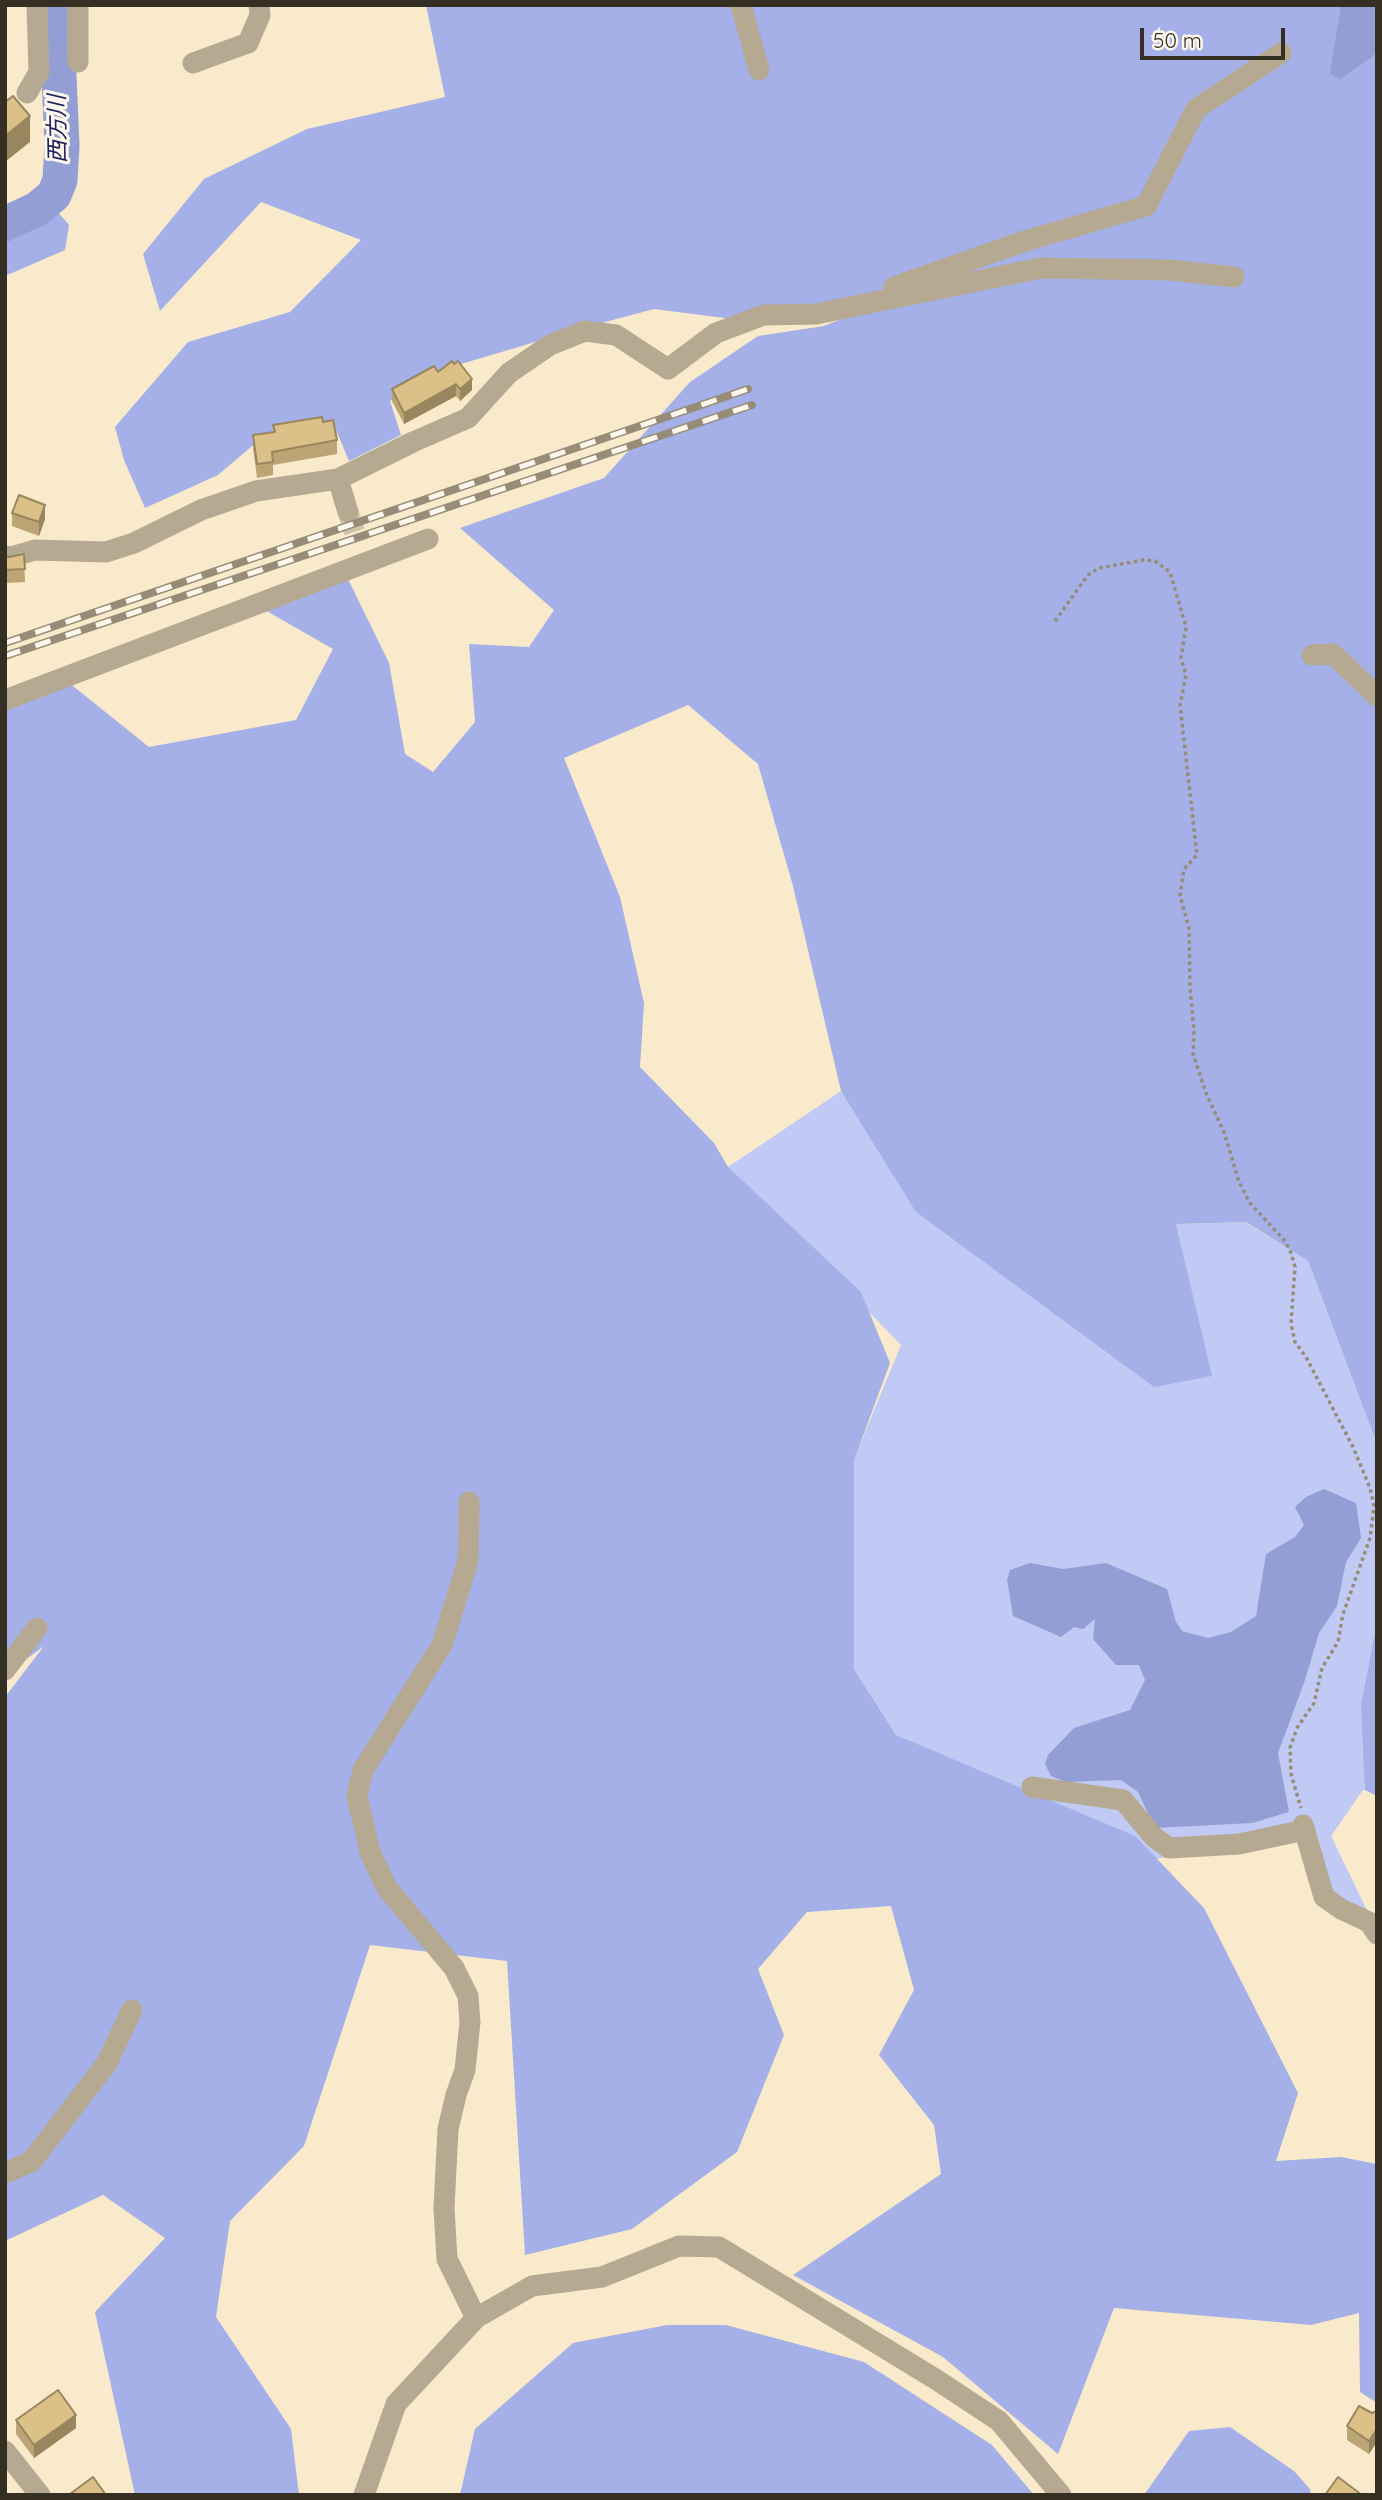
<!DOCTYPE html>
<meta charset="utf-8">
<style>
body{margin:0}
#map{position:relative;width:1382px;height:2500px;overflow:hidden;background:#f8eacb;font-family:Quicksand,sans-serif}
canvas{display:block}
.frame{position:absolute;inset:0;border:7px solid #352f23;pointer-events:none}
.scale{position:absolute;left:1140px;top:28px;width:145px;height:32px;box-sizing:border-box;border:4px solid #352f23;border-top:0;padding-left:9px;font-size:21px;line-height:24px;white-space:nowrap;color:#352f23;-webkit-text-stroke:5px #fef8ec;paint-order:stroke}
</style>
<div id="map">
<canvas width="1382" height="2500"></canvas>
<div class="frame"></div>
<div class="scale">50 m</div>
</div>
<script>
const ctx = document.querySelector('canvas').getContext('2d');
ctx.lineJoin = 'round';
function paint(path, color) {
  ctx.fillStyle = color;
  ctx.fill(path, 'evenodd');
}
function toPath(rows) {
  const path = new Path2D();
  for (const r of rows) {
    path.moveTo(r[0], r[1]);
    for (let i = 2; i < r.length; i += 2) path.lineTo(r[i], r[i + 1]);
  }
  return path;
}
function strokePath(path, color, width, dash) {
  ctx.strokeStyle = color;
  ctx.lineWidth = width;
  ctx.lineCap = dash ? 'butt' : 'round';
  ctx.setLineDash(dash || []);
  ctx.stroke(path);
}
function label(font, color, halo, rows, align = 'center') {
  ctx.font = font + ' Quicksand,"Noto Sans JP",sans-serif';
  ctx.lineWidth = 6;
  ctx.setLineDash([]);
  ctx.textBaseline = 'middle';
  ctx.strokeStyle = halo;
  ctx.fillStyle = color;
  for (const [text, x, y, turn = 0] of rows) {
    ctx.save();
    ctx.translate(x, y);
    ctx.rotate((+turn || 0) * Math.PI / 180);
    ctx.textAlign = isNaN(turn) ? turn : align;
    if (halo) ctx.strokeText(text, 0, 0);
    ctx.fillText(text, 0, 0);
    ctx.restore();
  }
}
const green = toPath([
 [841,1091,948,1236,1211,1375,1176,1224,1245,1222,1308,1261,1377,1444,1377,1696,1365,1790,1363,1790,1331,1836,1377,1931,1328,1901,1303,1825,1157,1859,896,1735,854,1669,854,1459,901,1345,728,1167]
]);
const forest = toPath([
 [426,5,1377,5,1377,1444,1308,1261,1246,1222,1176,1224,1212,1376,1154,1387,916,1212,841,1091,793,886,758,764,688,705,564,758,620,897,644,1003,640,1067,714,1143,728,1167,861,1292,890,1363,854,1460,854,1669,896,1735,1135,1836,1204,1908,1298,2093,1276,2161,1341,2157,1377,2164,1377,2403,1360,2392,1359,2313,1311,2325,1114,2308,1058,2454,943,2357,793,2275,941,2174,934,2125,879,2055,914,1990,891,1906,807,1912,758,1969,784,2035,737,2152,632,2229,525,2255,507,1961,370,1945,304,2146,230,2221,216,2317,291,2429,299,2495,135,2495,95,2312,165,2238,103,2195,5,2241,5,1697,44,1646,5,1675,5,707,68,682,149,747,296,720,333,649,265,610,347,577,389,663,405,754,433,772,475,722,469,644,529,647,554,610,460,528,604,478,690,382,758,336,824,326,954,273,839,305,748,321,654,309,579,329,461,364,390,401,401,435,349,461,334,425,258,441,218,475,145,508,124,460,115,427,188,342,290,312,361,240,261,202,160,311,143,254,204,179,307,129,445,97],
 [55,209,69,225,65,250,5,276,5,230],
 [1377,1623,1377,1796,1365,1790,1361,1705],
 [667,2325,726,2325,864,2362,992,2445,1034,2495,460,2495,475,2429,573,2343],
 [1230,2427,1294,2471,1310,2489,1311,2495,1144,2495,1189,2431]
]);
const water = toPath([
 [1341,5,1377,5,1377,51,1371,58,1340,79,1330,74],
 [1324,1489,1356,1503,1361,1538,1346,1562,1337,1606,1319,1633,1305,1680,1278,1753,1289,1812,1252,1823,1155,1828,1138,1792,1121,1780,1066,1782,1051,1776,1045,1764,1048,1755,1074,1728,1130,1710,1145,1680,1139,1665,1116,1665,1093,1639,1095,1619,1083,1629,1074,1627,1061,1637,1013,1616,1007,1580,1010,1570,1030,1563,1063,1569,1106,1563,1167,1589,1176,1622,1182,1631,1208,1638,1231,1632,1256,1616,1266,1554,1295,1537,1304,1525,1295,1507,1306,1497]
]);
const river = toPath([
 [5,224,37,209,54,195,60,180,62,146,56,5]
]);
const minorTunnel = toPath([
 [348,512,358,542]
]);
const path = toPath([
 [1055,621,1088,575,1099,568,1144,560,1155,561,1170,572,1186,627,1181,658,1186,675,1180,705,1197,855,1184,869,1180,896,1189,928,1190,986,1194,1032,1193,1054,1206,1093,1224,1132,1239,1182,1250,1203,1285,1241,1291,1253,1295,1267,1291,1324,1295,1342,1306,1357,1353,1447,1370,1488,1374,1506,1370,1538,1343,1614,1338,1642,1322,1668,1314,1703,1297,1728,1290,1748,1291,1774,1301,1808]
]);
const minor = toPath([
 [78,5,78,62],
 [741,5,759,70],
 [193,63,248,43,260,15,259,5],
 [27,93,39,72,37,5],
 [894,287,1025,241,1146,206,1196,109,1281,53],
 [338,479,348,512],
 [5,556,11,557,35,550,106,552,134,543,201,510,256,491,338,479,413,442,468,418,509,373,550,345,585,331,616,335,668,369,716,333,764,315,816,314,1041,268,1169,270,1234,277],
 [1312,655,1333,654,1377,696],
 [5,700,428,539],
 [469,1502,468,1561,442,1645,363,1770,357,1796,371,1855,387,1888,454,1968,468,1996,470,2022,465,2070,456,2095,448,2129,444,2208,447,2259,476,2318],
 [5,1670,37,1628],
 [1032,1787,1123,1800,1154,1837,1169,1848,1239,1844,1305,1830],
 [1303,1825,1324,1897,1341,1909,1369,1922,1377,1934],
 [5,2173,31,2162,107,2063,132,2010],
 [5,2451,40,2495],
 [364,2495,396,2404,476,2318,532,2286,602,2277,679,2246,719,2247,937,2380,999,2421,1061,2495]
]);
const rail = toPath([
 [5,643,748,389],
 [5,656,752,405]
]);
const wall = toPath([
 [438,372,472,390,460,401,456,396,404,424,392,401,392,389],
 [323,422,337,440,337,454,273,465,273,475,257,478,253,448,253,435,273,432,273,425],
 [12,513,45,519,39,536,12,526],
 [24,554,25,582,5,583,5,556,9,557],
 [1372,2413,1369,2454,1347,2440,1347,2426],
 [16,2420,76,2428,34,2458,16,2434]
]);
const shadedWall = toPath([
 [30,116,30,142,5,162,5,136],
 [472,379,472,390,460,401,460,389],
 [456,384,456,396,404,424,404,413],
 [45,505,45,519,39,536,39,522],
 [76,2415,76,2428,34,2458,34,2445],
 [1377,2429,1377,2442,1369,2454,1369,2441]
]);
const building = toPath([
 [13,96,30,116,5,136,5,102,13,96],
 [452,361,454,364,458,361,472,379,460,389,456,384,404,413,392,389,434,366,438,372,452,361],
 [322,417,323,422,333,420,337,440,272,452,273,462,257,464,253,435,275,432,273,425,322,417],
 [19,495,45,505,39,522,12,513,19,495],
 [24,554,25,569,5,570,5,556,9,557,24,554],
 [58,2390,76,2415,34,2445,16,2420,58,2390],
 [1359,2406,1372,2413,1377,2411,1377,2429,1369,2441,1347,2426,1359,2406],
 [93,2477,106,2495,71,2495,70,2494,93,2477],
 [1338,2477,1362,2495,1325,2495,1338,2477]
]);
const waterNames = [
 ["西方川",58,129,-91]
];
paint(green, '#c0caf5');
paint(forest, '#a4b0e7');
paint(water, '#929ed4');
strokePath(river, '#929ed4', 35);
strokePath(minorTunnel, '#d1c5a9', 21, [21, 10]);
strokePath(path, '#968c76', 3.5, [3.5, 3.5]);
strokePath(minor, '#b5a991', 21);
strokePath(rail, '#968c77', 8);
strokePath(rail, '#fef8ec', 5, [16]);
paint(wall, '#bca574');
paint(shadedWall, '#99865e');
paint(building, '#dbc087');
strokePath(building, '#99865e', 2);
label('italic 23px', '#1e2262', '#fef8ec', waterNames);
</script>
